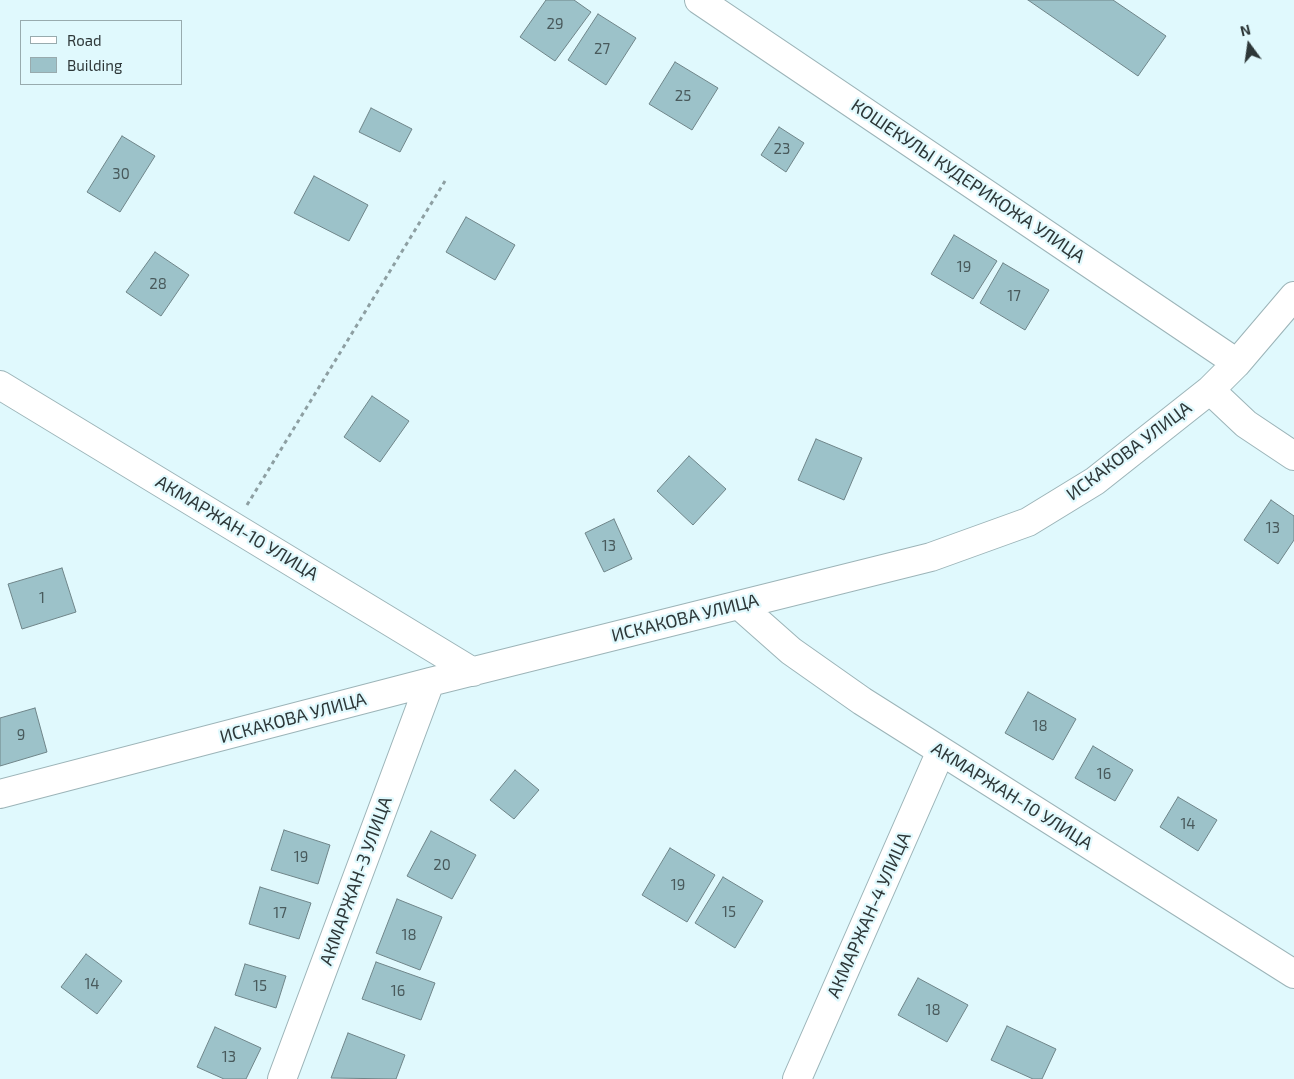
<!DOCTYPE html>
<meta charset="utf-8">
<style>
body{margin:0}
#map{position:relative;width:1294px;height:1079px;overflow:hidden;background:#e0f9fd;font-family:"Exo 2",sans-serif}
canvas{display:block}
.legend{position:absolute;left:20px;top:20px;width:162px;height:65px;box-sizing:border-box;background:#e0f9fd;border:1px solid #98abae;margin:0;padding:6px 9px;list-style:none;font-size:15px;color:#2d3738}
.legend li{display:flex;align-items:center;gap:10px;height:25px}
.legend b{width:25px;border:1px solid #98abae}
.north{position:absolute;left:1224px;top:20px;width:50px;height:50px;-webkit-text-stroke:4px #e0f9fd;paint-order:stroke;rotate:346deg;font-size:14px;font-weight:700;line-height:20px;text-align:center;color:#2d3738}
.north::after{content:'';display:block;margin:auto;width:18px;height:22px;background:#2d3738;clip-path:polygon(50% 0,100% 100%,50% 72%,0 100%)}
</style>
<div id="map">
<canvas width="1294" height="1079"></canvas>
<ul class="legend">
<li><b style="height:6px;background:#fff"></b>Road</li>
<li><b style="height:14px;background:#9cc2c9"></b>Building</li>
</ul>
<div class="north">N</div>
</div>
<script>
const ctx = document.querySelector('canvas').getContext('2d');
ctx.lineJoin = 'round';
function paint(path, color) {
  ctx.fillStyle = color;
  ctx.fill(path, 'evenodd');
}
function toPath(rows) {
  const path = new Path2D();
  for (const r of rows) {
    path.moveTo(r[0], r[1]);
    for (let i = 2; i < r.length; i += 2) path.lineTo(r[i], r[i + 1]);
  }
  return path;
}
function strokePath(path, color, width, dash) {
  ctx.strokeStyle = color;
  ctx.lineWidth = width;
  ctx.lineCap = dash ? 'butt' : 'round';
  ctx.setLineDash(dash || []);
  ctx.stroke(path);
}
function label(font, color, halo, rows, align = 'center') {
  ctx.font = font + ' "Exo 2",sans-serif';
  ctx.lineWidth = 4.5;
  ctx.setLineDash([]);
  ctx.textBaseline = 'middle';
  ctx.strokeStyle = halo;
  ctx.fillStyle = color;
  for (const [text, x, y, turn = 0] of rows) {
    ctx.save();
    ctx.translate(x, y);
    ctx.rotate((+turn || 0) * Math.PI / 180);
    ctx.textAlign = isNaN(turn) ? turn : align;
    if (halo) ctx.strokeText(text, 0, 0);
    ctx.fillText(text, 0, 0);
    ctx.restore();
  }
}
const building = toPath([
 [546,0,574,0,591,12,555,61,520,37,546,0],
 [1028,0,1113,0,1166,36,1138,76,1028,0],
 [598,14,636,38,606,85,568,60,598,14],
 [675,62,718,88,692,130,649,104,675,62],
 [371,108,412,129,400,152,359,132,371,108],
 [779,127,804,143,786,172,761,155,779,127],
 [122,136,155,156,120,212,87,192,122,136],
 [314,176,368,205,349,241,294,213,314,176],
 [466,217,515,245,495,280,446,252,466,217],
 [954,235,997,261,973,299,931,274,954,235],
 [155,252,189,275,161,316,126,292,155,252],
 [1003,263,1049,290,1025,330,980,303,1003,263],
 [372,396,409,421,380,462,344,437,372,396],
 [816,439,862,458,844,500,798,480,816,439],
 [689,456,726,489,693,525,657,491,689,456],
 [1271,500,1294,516,1294,540,1278,564,1244,540,1271,500],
 [614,519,632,559,604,572,585,533,614,519],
 [62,568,76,612,22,629,8,584,62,568],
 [1028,692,1076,719,1053,760,1005,733,1028,692],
 [35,708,47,752,0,766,0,718,35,708],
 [1093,746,1133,770,1115,801,1075,778,1093,746],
 [515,770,539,790,514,819,490,800,515,770],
 [1178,797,1217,820,1198,851,1160,827,1178,797],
 [284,830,330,845,318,884,271,870,284,830],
 [431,831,476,855,452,899,407,876,431,831],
 [670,848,715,875,687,922,642,895,670,848],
 [723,877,763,901,735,948,695,923,723,877],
 [260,887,311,903,299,939,249,924,260,887],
 [397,899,442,917,420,970,376,953,397,899],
 [86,954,122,981,97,1014,61,987,86,954],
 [376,962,435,983,421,1020,362,999,376,962],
 [245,964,286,976,276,1008,235,995,245,964],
 [918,978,968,1005,947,1042,898,1015,918,978],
 [1007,1026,1056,1049,1042,1079,1033,1079,991,1060,1007,1026],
 [215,1027,261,1048,246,1079,224,1079,197,1067,215,1027],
 [348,1033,405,1055,396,1079,331,1078,348,1033]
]);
const path = toPath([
 [247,505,445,181]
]);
const minor = toPath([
 [699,0,1237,363],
 [0,385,473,672],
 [1210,390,1246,424,1294,456],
 [739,605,791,651,862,701,1294,974],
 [0,794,430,682,931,557,1028,522,1095,481,1210,390,1237,363,1294,296],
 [282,1079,430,682],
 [797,1079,941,751]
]);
const numberNames = [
 ["29",555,24],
 ["27",602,49],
 ["25",683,96],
 ["23",782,149],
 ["30",121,174],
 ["19",964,267],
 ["28",158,284],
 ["17",1014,296],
 ["13",1273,528],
 ["13",609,546],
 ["1",42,598],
 ["18",1040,726],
 ["9",21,735],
 ["16",1104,774],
 ["14",1188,824],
 ["19",301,857],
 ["20",442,865],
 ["19",678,885],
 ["15",729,912],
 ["17",280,913],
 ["18",409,935],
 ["14",92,984],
 ["15",260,986],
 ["16",398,991],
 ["18",933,1010],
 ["13",229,1057]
];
const streetNames = [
 ["КОШЕКУЛЫ КУДЕРИКОЖА УЛИЦА",968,181,34],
 ["ИСКАКОВА УЛИЦА",1129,451,-37],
 ["АКМАРЖАН-10 УЛИЦА",237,528,31],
 ["ИСКАКОВА УЛИЦА",685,618,-14],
 ["ИСКАКОВА УЛИЦА",293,718,-15],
 ["АКМАРЖАН-10 УЛИЦА",1012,796,32],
 ["АКМАРЖАН-3 УЛИЦА",356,881,-70],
 ["АКМАРЖАН-4 УЛИЦА",869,915,-66]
];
paint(building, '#9cc2c9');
strokePath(building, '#6f8589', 1);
strokePath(minor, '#9cb4b8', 30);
strokePath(path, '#8d9fa2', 3, [4, 4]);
strokePath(minor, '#fff', 28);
label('15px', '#495a5c', null, numberNames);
label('18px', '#2d3738', '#e0f9fd', streetNames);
</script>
